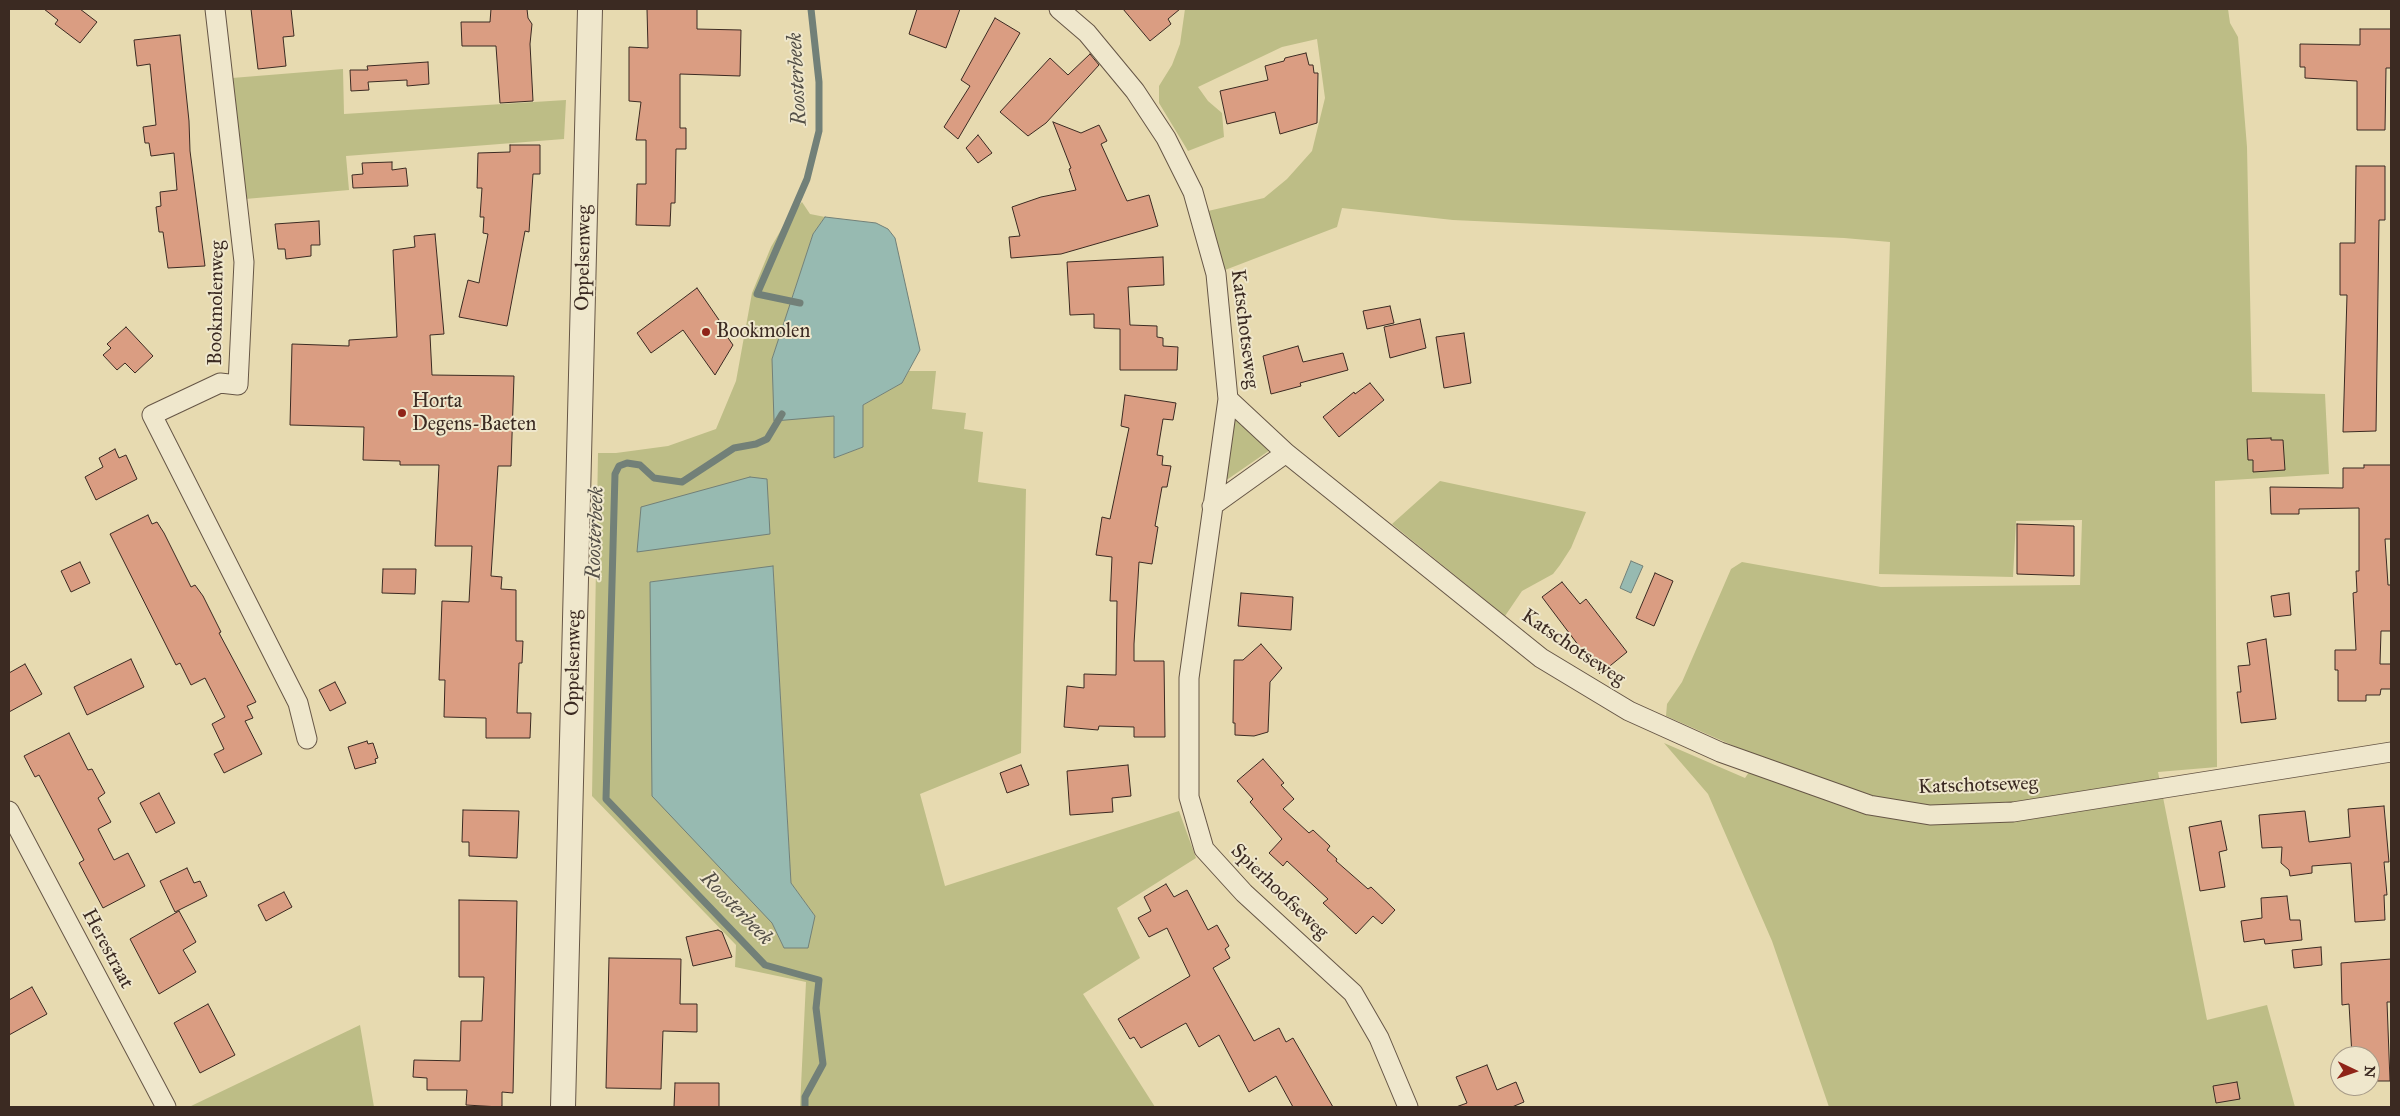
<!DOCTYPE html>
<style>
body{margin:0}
#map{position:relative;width:2400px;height:1116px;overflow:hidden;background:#e7dab0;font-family:"IM FELL Great Primer",serif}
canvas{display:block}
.frame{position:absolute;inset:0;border:10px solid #3b2a22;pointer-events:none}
.north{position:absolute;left:2330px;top:1046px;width:50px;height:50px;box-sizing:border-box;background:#efe7cc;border:1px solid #a79b88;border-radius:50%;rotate:93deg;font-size:14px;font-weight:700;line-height:20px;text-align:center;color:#3b2a22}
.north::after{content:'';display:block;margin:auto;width:18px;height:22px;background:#8f2418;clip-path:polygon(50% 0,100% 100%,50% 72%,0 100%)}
</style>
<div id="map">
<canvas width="2400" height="1116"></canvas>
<div class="frame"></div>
<div class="north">N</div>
</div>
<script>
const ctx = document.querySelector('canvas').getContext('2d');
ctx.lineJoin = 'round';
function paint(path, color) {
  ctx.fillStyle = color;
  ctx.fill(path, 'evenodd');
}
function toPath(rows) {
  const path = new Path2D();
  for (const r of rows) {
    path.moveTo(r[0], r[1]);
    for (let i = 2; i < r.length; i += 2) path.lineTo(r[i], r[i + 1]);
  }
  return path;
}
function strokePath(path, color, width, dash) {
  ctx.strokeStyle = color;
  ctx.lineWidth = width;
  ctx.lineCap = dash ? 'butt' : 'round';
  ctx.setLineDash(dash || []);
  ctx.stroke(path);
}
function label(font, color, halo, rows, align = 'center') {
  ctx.font = font + ' "IM FELL Great Primer",serif';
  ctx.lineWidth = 4;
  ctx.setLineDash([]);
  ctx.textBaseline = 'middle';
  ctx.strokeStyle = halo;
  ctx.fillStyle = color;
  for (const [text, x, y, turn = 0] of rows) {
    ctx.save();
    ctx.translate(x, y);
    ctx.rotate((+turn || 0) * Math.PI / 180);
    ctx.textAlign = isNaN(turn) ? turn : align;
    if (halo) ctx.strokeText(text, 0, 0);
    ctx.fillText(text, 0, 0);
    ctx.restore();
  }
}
const green = toPath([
 [1185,9,2228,9,2230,23,2238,37,2247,147,2252,392,2325,394,2329,474,2215,481,2217,767,2158,772,2207,1020,2267,1005,2295,1107,1829,1107,1772,941,1708,794,1664,743,1745,778,1759,757,1666,716,1667,704,1682,682,1731,569,1742,562,1881,587,2080,585,2082,520,2016,521,2013,577,1879,574,1890,242,1844,238,1453,220,1342,208,1337,227,1225,270,1208,211,1264,198,1287,179,1312,151,1325,98,1317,39,1282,47,1198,87,1208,101,1222,113,1224,137,1188,151,1159,103,1159,86,1172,65,1180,44],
 [343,69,344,114,566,100,564,139,346,156,349,190,245,199,232,78],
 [802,202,810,214,825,217,813,234,772,359,834,416,834,458,863,447,863,405,902,383,909,371,936,371,932,409,966,413,964,429,983,432,978,482,1026,489,1021,753,920,794,945,886,1179,811,1196,858,1117,908,1140,958,1083,994,1155,1107,800,1107,806,982,735,967,736,945,592,796,598,453,616,453,668,446,716,429,736,381,752,293,771,247,788,218],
 [773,567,791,883,815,916,784,948,772,923,650,582],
 [1235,418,1270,450,1228,479,1225,479],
 [1440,481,1586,512,1571,548,1560,565,1553,574,1522,591,1505,616,1392,524],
 [360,1025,374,1107,189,1107]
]);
const water = toPath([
 [825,217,876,223,888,229,895,238,920,350,902,383,863,405,863,447,834,458,834,416,774,421,772,359,813,234,825,217],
 [750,477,767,479,770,534,637,552,641,507,750,477],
 [1631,561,1643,566,1631,593,1620,588,1631,561],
 [773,566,791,883,815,916,808,948,784,948,772,923,652,796,650,582,773,566]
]);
const stream = toPath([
 [800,303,757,294,807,179,819,131,819,82,811,9],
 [782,414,767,439,756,444,734,448,682,482,654,478,640,465,627,463,619,466,615,474,606,799,765,965,819,980,816,1008,823,1064,805,1097,805,1107]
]);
const building = toPath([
 [44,9,80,9,97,22,80,43,55,24,58,20,44,9],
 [251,9,291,9,294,36,283,37,286,66,258,69,251,9],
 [491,9,527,9,528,18,532,24,530,44,533,101,500,103,496,46,462,46,461,22,490,22,491,9],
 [647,9,697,9,697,29,741,30,740,76,680,74,680,128,686,128,686,149,676,149,675,203,671,203,670,226,636,225,637,184,646,184,646,140,636,140,641,102,629,101,629,47,648,48,647,9],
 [917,9,960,9,946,48,909,34,917,9],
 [1123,9,1180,9,1168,19,1171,24,1150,41,1123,9],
 [995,18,1020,33,958,139,944,127,970,86,961,80,995,18],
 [2360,29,2391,29,2391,68,2386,68,2385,130,2357,130,2357,81,2305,78,2305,67,2300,67,2300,44,2360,45,2360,29],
 [180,35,189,121,190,151,205,266,168,268,163,232,159,232,156,207,161,206,160,192,177,190,174,153,151,156,149,143,145,143,143,127,156,125,150,64,137,66,134,40,180,35],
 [1306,53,1309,65,1313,65,1314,73,1318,73,1317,123,1280,134,1275,112,1227,124,1220,91,1268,80,1265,66,1284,61,1285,58,1306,53],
 [1090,54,1099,65,1046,123,1028,136,1000,112,1050,58,1068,75,1090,54],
 [428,62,429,84,407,86,407,80,368,82,369,90,351,91,350,70,368,70,367,66,428,62],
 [1053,122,1081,133,1099,125,1107,141,1101,144,1127,201,1149,195,1158,226,1061,254,1011,258,1009,237,1020,236,1012,207,1041,197,1076,190,1069,169,1071,168,1053,122],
 [978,135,992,153,978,163,966,148,978,135],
 [510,145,540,145,540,174,533,174,529,232,525,231,507,326,459,317,468,280,479,283,488,234,483,233,484,217,480,217,482,188,477,188,478,153,510,152,510,145],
 [392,162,392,170,406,168,408,186,353,188,352,175,363,174,362,163,392,162],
 [2356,166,2385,166,2385,220,2379,220,2376,431,2343,432,2347,295,2340,295,2340,243,2355,243,2356,166],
 [319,221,320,245,311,245,311,256,286,259,285,249,278,249,275,224,319,221],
 [435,234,444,334,430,335,432,375,514,376,511,466,498,466,491,576,502,577,501,589,516,590,516,641,523,641,522,663,519,663,517,713,531,713,530,738,486,738,486,718,444,717,445,680,439,680,442,601,469,602,472,546,435,546,439,465,400,465,400,461,363,460,364,427,290,425,292,344,349,346,349,340,397,337,393,250,415,247,414,236,435,234],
 [1163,257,1164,285,1128,287,1130,325,1157,326,1157,337,1163,338,1163,346,1178,347,1177,370,1120,370,1120,329,1094,328,1094,314,1070,315,1067,262,1163,257],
 [697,288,728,333,726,335,733,345,715,375,683,330,651,353,637,333,697,288],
 [1390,306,1394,323,1367,329,1363,311,1390,306],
 [1420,319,1426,348,1390,358,1384,327,1420,319],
 [126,327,153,356,135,373,125,363,117,370,103,355,111,348,107,344,126,327],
 [1464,333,1471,383,1444,388,1436,337,1464,333],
 [1298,346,1303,362,1343,353,1348,370,1300,383,1301,386,1271,394,1263,356,1298,346],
 [1370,383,1384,400,1339,437,1323,417,1354,392,1355,394,1370,383],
 [1125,395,1176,403,1173,420,1163,419,1157,455,1163,456,1162,465,1171,466,1167,487,1162,487,1155,526,1158,527,1152,564,1139,562,1134,644,1134,661,1164,661,1165,737,1134,737,1134,727,1099,726,1098,730,1064,727,1067,686,1084,688,1084,674,1116,675,1117,601,1110,601,1112,557,1096,555,1102,517,1110,519,1129,428,1121,426,1125,395],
 [2271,438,2271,440,2283,440,2285,470,2253,472,2253,460,2248,460,2247,439,2271,438],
 [115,449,119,458,126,455,137,479,96,500,85,477,103,467,99,458,115,449],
 [2364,465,2391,465,2391,539,2385,539,2388,585,2391,585,2391,631,2381,631,2380,664,2391,664,2391,689,2381,689,2380,695,2366,695,2366,701,2338,701,2338,670,2335,670,2335,650,2356,650,2353,593,2357,592,2356,571,2359,571,2359,508,2299,509,2299,514,2271,514,2270,487,2343,488,2343,468,2364,468,2364,465],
 [148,515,152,524,157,522,164,533,191,587,195,585,203,596,221,632,219,633,256,702,247,706,253,718,245,721,262,754,224,773,214,754,224,749,212,724,225,717,205,678,191,685,180,663,176,665,110,534,148,515],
 [2017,524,2074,526,2074,576,2017,574,2017,524],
 [80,562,90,583,71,592,61,571,80,562],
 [383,569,416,569,415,594,382,593,383,569],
 [1655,573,1673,581,1654,626,1636,618,1655,573],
 [1562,582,1580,604,1586,599,1627,652,1600,674,1542,597,1562,582],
 [1241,593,1293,597,1291,630,1238,626,1241,593],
 [2289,593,2291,615,2274,617,2271,596,2289,593],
 [2266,639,2276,719,2241,723,2237,692,2241,692,2238,666,2250,665,2247,643,2266,639],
 [1261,644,1282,668,1270,682,1268,732,1254,736,1235,735,1235,723,1233,723,1234,660,1243,660,1261,644],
 [131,659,144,687,87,715,74,687,131,659],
 [25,664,42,694,9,712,9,673,25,664],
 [335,682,346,703,330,711,319,690,335,682],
 [69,733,88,770,92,769,105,793,98,798,111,822,98,829,114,860,128,853,145,886,103,908,79,863,84,860,39,775,35,777,24,756,69,733],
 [367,741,368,744,373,743,378,758,375,759,376,763,355,769,348,747,367,741],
 [1263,759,1284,783,1281,785,1294,799,1283,809,1309,833,1313,830,1330,846,1327,850,1337,859,1336,861,1368,889,1371,887,1395,910,1382,924,1373,916,1356,934,1323,903,1328,899,1287,861,1283,866,1269,853,1282,839,1250,802,1253,799,1237,781,1263,759],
 [1021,765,1029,785,1007,793,1000,773,1021,765],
 [1128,765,1131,796,1112,798,1113,812,1070,815,1067,771,1128,765],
 [159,793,175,823,156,833,140,803,159,793],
 [2384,806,2389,862,2384,862,2387,895,2384,895,2385,920,2355,922,2351,863,2312,866,2312,873,2290,876,2289,870,2281,863,2282,847,2262,848,2259,815,2305,811,2309,842,2350,837,2348,809,2384,806],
 [463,810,519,811,517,858,469,856,469,842,462,842,463,810],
 [2221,821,2227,850,2219,852,2225,887,2200,891,2189,827,2221,821],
 [187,868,194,883,200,881,207,896,175,912,160,881,187,868],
 [1166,884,1174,897,1187,890,1208,930,1217,925,1229,946,1225,949,1230,958,1213,968,1254,1041,1279,1028,1286,1042,1293,1038,1333,1107,1293,1107,1276,1076,1249,1092,1219,1035,1199,1047,1186,1023,1141,1048,1134,1037,1130,1039,1118,1019,1190,976,1167,928,1149,937,1138,918,1151,911,1144,897,1166,884],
 [284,892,292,907,266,921,258,905,284,892],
 [2287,896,2290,920,2300,920,2302,940,2265,944,2264,939,2244,942,2241,921,2262,918,2261,898,2287,896],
 [459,900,517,901,513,1093,502,1092,502,1106,500,1107,466,1105,467,1090,427,1090,427,1078,413,1077,414,1060,460,1061,461,1021,482,1021,484,977,459,977,459,900],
 [179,911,196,942,183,950,196,972,159,994,130,939,179,911],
 [718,930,722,932,732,957,693,966,686,937,718,930],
 [2321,947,2322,965,2294,968,2292,950,2321,947],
 [609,958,681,959,680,1004,697,1004,697,1032,663,1031,661,1089,606,1088,609,958],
 [2391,959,2391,1002,2387,1002,2390,1081,2370,1081,2370,1056,2352,1056,2349,1004,2342,1005,2341,963,2391,959],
 [32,987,47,1014,9,1035,9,1000,32,987],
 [208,1004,235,1055,200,1073,174,1023,208,1004],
 [1487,1065,1497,1090,1516,1082,1524,1102,1512,1107,1456,1107,1467,1103,1456,1077,1487,1065],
 [2237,1082,2240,1099,2216,1103,2213,1086,2237,1082],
 [675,1083,719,1083,719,1107,674,1107,675,1083]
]);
const minor = toPath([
 [215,9,244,262,238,385,220,383,152,415,298,703,307,739],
 [1059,9,1087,33,1135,91,1166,138,1193,192,1216,274,1228,399,1286,453,1541,658,1629,711,1720,752,1869,805,1930,815,2013,812,2391,752],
 [1228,399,1189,678,1189,797,1204,849,1244,893,1353,993,1379,1038,1408,1107],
 [1212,506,1286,453],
 [9,811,166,1107]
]);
const tertiary = toPath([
 [563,1107,590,9]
]);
const markers = [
 [706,332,5,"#8f2418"],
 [402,413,5,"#8f2418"]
];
const streetNames = [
 ["Oppelsenweg",584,258,-89],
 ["Bookmolenweg",217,303,-89],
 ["Katschotseweg",1244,329,83],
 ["Katschotseweg",1573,648,34],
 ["Oppelsenweg",574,663,-89],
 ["Katschotseweg",1978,786,-2],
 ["Spierhoofseweg",1279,892,44],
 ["Herestraat",107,949,62]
];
const poiNames = [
 ["Bookmolen",716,332],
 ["Horta",412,402],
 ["Degens-Baeten",412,425]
];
const waterNames = [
 ["Roosterbeek",798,79,-93],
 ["Roosterbeek",596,533,-88],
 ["Roosterbeek",736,909,46]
];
paint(green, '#bdbd86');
paint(water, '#97bab1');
strokePath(water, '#728078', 1);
strokePath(stream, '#728078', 7);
paint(building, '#da9d82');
strokePath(building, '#3b2a22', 1);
strokePath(minor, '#665646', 21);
strokePath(tertiary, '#665646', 26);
strokePath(minor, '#efe7cc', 19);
strokePath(tertiary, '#efe7cc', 24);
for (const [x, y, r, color] of markers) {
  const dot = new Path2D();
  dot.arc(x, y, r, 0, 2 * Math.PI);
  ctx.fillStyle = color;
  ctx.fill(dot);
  strokePath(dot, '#efe7cc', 2);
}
label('20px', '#3b2a22', '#efe7cc', streetNames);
label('20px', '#3b2a22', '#efe7cc', poiNames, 'left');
label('italic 21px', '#524e46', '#efe7cc', waterNames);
</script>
